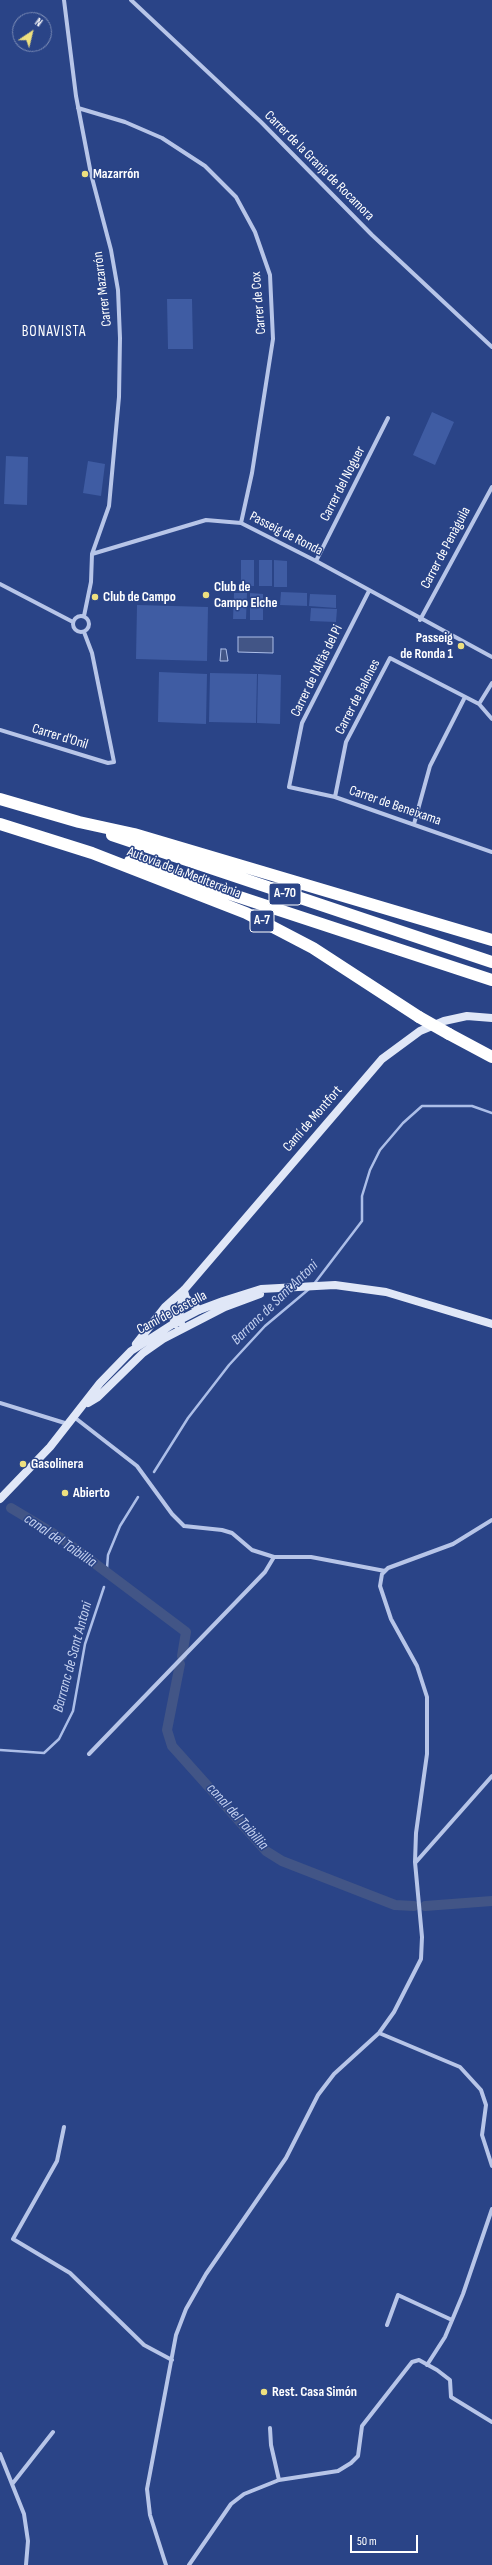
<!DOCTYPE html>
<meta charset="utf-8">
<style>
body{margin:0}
#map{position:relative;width:492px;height:2565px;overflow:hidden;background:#2a4487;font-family:"Sofia Sans Condensed",sans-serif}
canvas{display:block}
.north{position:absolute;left:12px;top:12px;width:40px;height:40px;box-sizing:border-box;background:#2a4487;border:1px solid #7f8fb7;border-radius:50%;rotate:35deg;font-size:11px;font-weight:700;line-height:16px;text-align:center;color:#fff}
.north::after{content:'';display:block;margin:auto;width:14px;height:18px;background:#eee07f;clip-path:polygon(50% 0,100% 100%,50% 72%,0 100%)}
.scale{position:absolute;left:350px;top:2535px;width:68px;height:18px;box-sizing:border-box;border:2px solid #fff;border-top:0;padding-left:5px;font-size:12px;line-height:14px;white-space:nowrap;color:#fff;-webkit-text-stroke:3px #2a4487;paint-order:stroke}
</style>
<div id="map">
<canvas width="492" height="2565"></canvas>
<div class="north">N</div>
<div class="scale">50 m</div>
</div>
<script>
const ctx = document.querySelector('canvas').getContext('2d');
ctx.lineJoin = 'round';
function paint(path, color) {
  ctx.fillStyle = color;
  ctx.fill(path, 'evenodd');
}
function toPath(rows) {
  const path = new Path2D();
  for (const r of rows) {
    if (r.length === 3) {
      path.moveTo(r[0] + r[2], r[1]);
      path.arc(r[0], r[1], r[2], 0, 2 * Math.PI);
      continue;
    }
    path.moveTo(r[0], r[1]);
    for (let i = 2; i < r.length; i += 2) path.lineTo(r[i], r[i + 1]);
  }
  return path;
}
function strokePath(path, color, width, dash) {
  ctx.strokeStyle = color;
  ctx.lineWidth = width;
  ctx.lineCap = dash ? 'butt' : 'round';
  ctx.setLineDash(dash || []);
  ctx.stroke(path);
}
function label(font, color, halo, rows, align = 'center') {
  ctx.font = font + ' "Sofia Sans Condensed",sans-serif';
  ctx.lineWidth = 3;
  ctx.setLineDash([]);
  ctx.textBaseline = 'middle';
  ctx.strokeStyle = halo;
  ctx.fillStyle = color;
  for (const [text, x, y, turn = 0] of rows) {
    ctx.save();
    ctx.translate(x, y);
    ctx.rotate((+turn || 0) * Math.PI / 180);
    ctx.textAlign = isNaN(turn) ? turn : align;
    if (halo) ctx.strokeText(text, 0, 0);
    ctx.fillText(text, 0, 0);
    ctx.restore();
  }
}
const green = toPath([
 [167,299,192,299,193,349,168,349],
 [432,412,454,422,435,465,413,455],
 [6,456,28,457,27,505,4,504],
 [88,461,105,464,101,496,83,493],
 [241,560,254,560,254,586,241,586],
 [259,560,272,560,272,586,259,586],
 [274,560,287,561,287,587,274,587],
 [281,592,307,593,307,606,280,605],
 [234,593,247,593,246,619,233,619],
 [250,593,263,594,263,620,250,620],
 [310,594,336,595,336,608,309,606],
 [137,605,208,607,207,661,136,659],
 [311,608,337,609,336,622,310,621],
 [159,672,207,674,206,724,158,722],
 [210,673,257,674,256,723,209,722],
 [258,674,281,675,280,724,257,723]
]);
const water = toPath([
 [238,637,273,637,273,653,238,652,238,637],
 [221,649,226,649,228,661,220,661,221,649]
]);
const stream = toPath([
 [314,1284,362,1221,362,1196,370,1170,380,1150,403,1123,422,1106,472,1106,492,1113],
 [154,1472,188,1418,229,1365,265,1326,309,1289],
 [107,1568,108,1555,120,1526,138,1497],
 [0,1750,44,1753,59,1739,73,1711,85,1644,104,1587]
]);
const canal = toPath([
 [11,1508,61,1538,186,1632,182,1656],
 [180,1664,167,1730,172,1746,266,1851,282,1861,395,1905,414,1906],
 [425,1906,492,1901]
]);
const street = toPath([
 [64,0,76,96,91,174,111,250,118,290,120,338,119,397,109,506,92,554,91,582,84,616],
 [131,0,261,122,372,235,492,347],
 [78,108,125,122,162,138,205,166,236,197,255,232,270,275,273,339,252,473,241,523],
 [92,554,206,520,241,523,316,561,492,657],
 [316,561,388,418],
 [0,584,73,622],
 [369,591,302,723,289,787,335,797,492,852],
 [81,624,8],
 [420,620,492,487],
 [479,704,492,683],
 [0,730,108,763,114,762,92,653,84,632],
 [335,797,346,742,390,658,479,704,492,719],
 [414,824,430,766,464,699],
 [0,1403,68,1424],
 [74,1417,137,1466,172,1514,184,1526,222,1530,232,1533,252,1550,274,1557,311,1557,385,1571],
 [89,1754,265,1572,274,1557],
 [416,1862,492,1776],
 [379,2033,460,2067,481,2090,486,2105,482,2135,492,2166],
 [64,2127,57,2161,13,2239,70,2273,144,2345,172,2360],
 [387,2325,398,2295,452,2320],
 [427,2365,445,2337,463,2294,492,2209],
 [270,2428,271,2445,279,2480],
 [0,2454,24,2514,28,2541,26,2565],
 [13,2483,53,2432],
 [166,2565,150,2515,147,2489,176,2335,186,2309,206,2274,286,2158,318,2095,334,2074,379,2033,394,2012,421,1959,422,1937,415,1862,416,1833,427,1754,427,1697,417,1666,391,1619,380,1586,382,1574,388,1568,453,1544,492,1520],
 [189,2565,231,2504,244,2494,279,2480,338,2471,351,2463,358,2456,362,2426,412,2362,419,2360,437,2370,450,2380,451,2397,492,2422]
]);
const secondary = toPath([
 [184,1291,186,1298,199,1310],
 [165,1307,176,1322,181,1322],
 [175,1324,179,1316,184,1290],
 [136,1344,165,1307,184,1290,382,1059,420,1031,444,1021,467,1016,492,1018],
 [88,1403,98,1397,143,1353,163,1339,225,1307,260,1294],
 [0,1499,50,1447,100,1383,131,1351,176,1322,199,1310,223,1301,261,1289,335,1285,386,1292,492,1324]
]);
const highway = toPath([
 [0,799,79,822,134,834,492,940],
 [0,824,92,853,246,913,313,948,419,1017],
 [112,835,492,962],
 [130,861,492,980],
 [449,1034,492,1057]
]);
const highwayBridge = toPath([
 [419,1017,449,1034]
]);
const markers = [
 [85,174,4,"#eee07f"],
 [206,595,4,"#eee07f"],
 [95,597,4,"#eee07f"],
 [461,646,4,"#eee07f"],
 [23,1464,4,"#eee07f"],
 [65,1493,4,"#eee07f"],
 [264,2392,4,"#eee07f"]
];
const shields = [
 [285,894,32],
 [262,921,24]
];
const shieldNames = [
 ["A-70",285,894],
 ["A-7",262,921]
];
const streetNames = [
 ["Carrer de la Granja de Rocamora",319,166,45],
 ["Carrer Mazarrón",103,289,-97],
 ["Carrer de Cox",259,303,-95],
 ["Carrer del Noguer",343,484,-63],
 ["Passeig de Ronda",286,534,27],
 ["Carrer de Penàguila",446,548,-62],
 ["Carrer de l'Alfàs del Pi",317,671,-64],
 ["Carrer de Balones",358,697,-63],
 ["Carrer d'Onil",60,737,17],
 ["Carrer de Beneixama",395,806,19],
 ["Autovia de la Mediterrània",184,873,21],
 ["Camí de Montfort",313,1119,-49],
 ["Camí de Castella",172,1313,-28]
];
const poiNames = [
 ["Mazarrón",93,174],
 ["Club de",214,587],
 ["Campo Elche",214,603],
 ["Club de Campo",103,597],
 ["Passeig",453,638,"right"],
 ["de Ronda 1",453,654,"right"],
 ["Gasolinera",31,1464],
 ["Abierto",73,1493],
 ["Rest. Casa Simón",272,2392]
];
const neighbourhoodNames = [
 ["BONAVISTA",54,332]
];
const waterNames = [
 ["Barranc de Sant Antoni",275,1303,-44],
 ["canal del Taibillia",60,1541,34],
 ["Barranc de Sant Antoni",73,1657,-75],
 ["canal del Taibillia",237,1817,48]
];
paint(green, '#3f5ca3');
paint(water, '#425586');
strokePath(water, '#acbee8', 1);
strokePath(stream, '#acbee8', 2.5);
strokePath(canal, '#425586', 10);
strokePath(street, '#b7c5e8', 4);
strokePath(secondary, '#e0e7f7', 8);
strokePath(highway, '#fff', 12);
strokePath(highwayBridge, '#fff', 12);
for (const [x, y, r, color] of markers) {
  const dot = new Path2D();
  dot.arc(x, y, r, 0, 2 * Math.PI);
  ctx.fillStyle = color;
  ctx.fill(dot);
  strokePath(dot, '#2a4487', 1.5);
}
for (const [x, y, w] of shields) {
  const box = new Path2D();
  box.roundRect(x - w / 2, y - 11, w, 22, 3);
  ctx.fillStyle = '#2a4487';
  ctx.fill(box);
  strokePath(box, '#fff', 1);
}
label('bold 13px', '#fff', null, shieldNames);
label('14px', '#fff', '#2a4487', streetNames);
label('bold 14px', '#fff', '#2a4487', poiNames, 'left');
ctx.letterSpacing = '1px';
label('15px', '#fff', '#2a4487', neighbourhoodNames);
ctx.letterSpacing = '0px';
label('italic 15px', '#c3d0ef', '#2a4487', waterNames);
</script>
